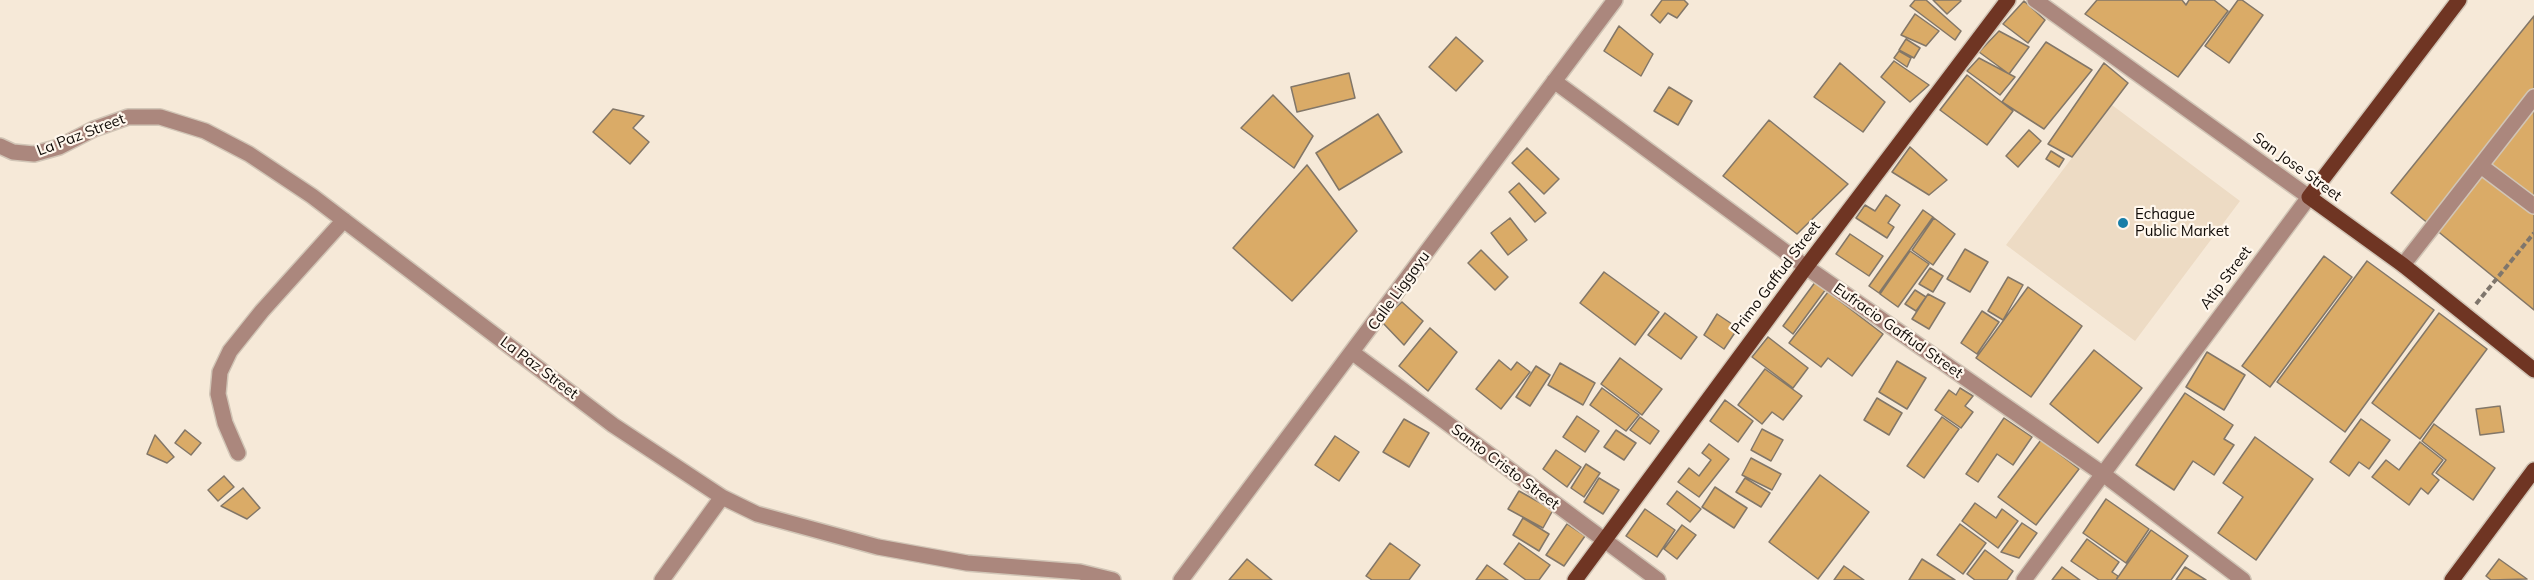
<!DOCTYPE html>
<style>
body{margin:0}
canvas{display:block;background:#f6e9d8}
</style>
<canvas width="2534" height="580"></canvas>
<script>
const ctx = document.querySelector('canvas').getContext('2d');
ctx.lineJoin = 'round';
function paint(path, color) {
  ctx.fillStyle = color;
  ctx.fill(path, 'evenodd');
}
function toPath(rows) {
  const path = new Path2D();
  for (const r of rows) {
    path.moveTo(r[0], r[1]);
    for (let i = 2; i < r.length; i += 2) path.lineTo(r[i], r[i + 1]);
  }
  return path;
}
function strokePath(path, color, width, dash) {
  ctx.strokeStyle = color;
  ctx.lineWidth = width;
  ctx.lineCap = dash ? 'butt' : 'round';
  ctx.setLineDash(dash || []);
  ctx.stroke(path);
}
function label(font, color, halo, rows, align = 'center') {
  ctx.font = font + ' Mulish,sans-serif';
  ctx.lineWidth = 4.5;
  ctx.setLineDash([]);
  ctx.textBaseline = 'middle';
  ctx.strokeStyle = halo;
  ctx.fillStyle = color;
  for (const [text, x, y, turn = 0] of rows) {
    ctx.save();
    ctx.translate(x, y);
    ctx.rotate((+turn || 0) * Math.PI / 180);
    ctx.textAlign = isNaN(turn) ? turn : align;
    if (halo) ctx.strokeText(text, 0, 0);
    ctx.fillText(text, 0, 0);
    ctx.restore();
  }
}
const built = toPath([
 [2112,105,2240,201,2135,341,2006,245]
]);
const building = toPath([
 [1662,0,1684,0,1688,4,1677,18,1668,13,1660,23,1651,15,1662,0],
 [1915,0,1926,0,1961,31,1955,40,1910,6,1915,0],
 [1933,0,1960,0,1961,1,1947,14,1933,0],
 [2097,0,2182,0,2186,5,2189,0,2214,0,2228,11,2178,77,2085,14,2097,0],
 [2238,0,2242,0,2263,15,2229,63,2205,46,2238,0],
 [2024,1,2045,20,2028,43,2003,24,2024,1],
 [1915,14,1939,31,1926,46,1901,35,1915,14],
 [2534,16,2534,310,2391,193,2534,16],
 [1619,26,1653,54,1641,76,1604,51,1619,26],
 [1999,31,2029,47,2009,74,1979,52,1999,31],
 [1456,37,1483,61,1456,91,1429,67,1456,37],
 [1906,39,1920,48,1914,58,1899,50,1906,39],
 [2046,42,2092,70,2044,129,2002,102,2046,42],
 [1899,51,1911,58,1907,67,1894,58,1899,51],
 [1979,58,2015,77,2000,95,1967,71,1979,58],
 [1894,61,1929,85,1910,102,1881,77,1894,61],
 [1840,63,1885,102,1863,132,1814,97,1840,63],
 [2104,63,2128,83,2072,157,2048,144,2104,63],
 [1349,73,1355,98,1297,112,1291,87,1349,73],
 [1967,75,2013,111,1987,145,1940,110,1967,75],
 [1669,87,1692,101,1678,125,1654,111,1669,87],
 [1273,95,1313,136,1294,168,1241,128,1273,95],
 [613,109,644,116,633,128,649,142,630,164,593,132,613,109],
 [1378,114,1402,152,1339,190,1316,153,1378,114],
 [1769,120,1848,184,1797,234,1723,176,1769,120],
 [2029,130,2041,141,2018,167,2006,156,2029,130],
 [1910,147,1947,180,1929,195,1892,172,1910,147],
 [1527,148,1559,179,1544,194,1512,163,1527,148],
 [2051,151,2064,159,2059,167,2046,159,2051,151],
 [1307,165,1357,231,1292,301,1233,248,1307,165],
 [1519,183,1546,213,1535,222,1509,192,1519,183],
 [1886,195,1900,205,1888,223,1894,227,1887,238,1856,218,1865,205,1875,211,1886,195],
 [1923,210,1933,217,1879,293,1869,286,1923,210],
 [1510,218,1527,240,1508,255,1491,233,1510,218],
 [1934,218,1955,234,1933,265,1912,250,1934,218],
 [1850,234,1883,256,1869,276,1836,254,1850,234],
 [1965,249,1988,262,1970,292,1947,279,1965,249],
 [1481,250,1508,277,1495,290,1468,263,1481,250],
 [1910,251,1929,264,1898,307,1880,294,1910,251],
 [2324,256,2352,277,2270,387,2242,366,2324,256],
 [2367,261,2434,310,2345,432,2277,382,2367,261],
 [1930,268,1943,276,1933,292,1919,284,1930,268],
 [1604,272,1659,312,1635,345,1580,303,1604,272],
 [2008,277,2023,285,2003,320,1988,311,2008,277],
 [1816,281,1826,289,1793,334,1783,326,1816,281],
 [2028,287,2082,326,2031,397,1976,358,2028,287],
 [1915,290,1926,297,1916,311,1905,304,1915,290],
 [1828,292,1883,334,1852,376,1828,358,1821,367,1789,343,1828,292],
 [1928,294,1945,303,1929,329,1912,319,1928,294],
 [1402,302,1423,321,1404,345,1381,321,1402,302],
 [1982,311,1999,322,1977,354,1961,343,1982,311],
 [1665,313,1697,337,1681,359,1648,335,1665,313],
 [2439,313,2487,349,2420,439,2372,403,2439,313],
 [1717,314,1738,328,1724,349,1704,335,1717,314],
 [1430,328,1457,352,1428,391,1399,366,1430,328],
 [1768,337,1808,368,1793,388,1752,357,1768,337],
 [2094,350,2142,388,2098,443,2050,404,2094,350],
 [2207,352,2245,375,2224,410,2186,387,2207,352],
 [1620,358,1662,389,1642,415,1601,384,1620,358],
 [1499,360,1511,370,1517,362,1530,372,1501,409,1476,389,1499,360],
 [1897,361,1926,378,1907,409,1879,392,1897,361],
 [1560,363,1595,383,1583,405,1548,385,1560,363],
 [1536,366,1550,375,1530,406,1516,397,1536,366],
 [1765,369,1802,396,1783,420,1772,412,1762,424,1738,405,1765,369],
 [1602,388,1639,415,1626,431,1590,405,1602,388],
 [1960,388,1973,396,1965,406,1973,412,1961,428,1935,410,1949,390,1956,395,1960,388],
 [2185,393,2233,425,2224,439,2234,445,2214,475,2193,461,2174,490,2136,465,2185,393],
 [1877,398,1902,413,1889,435,1864,420,1877,398],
 [1725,400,1753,421,1738,442,1710,421,1725,400],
 [2500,406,2504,432,2480,435,2476,409,2500,406],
 [1577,416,1599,431,1585,452,1563,437,1577,416],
 [1640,417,1659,431,1650,444,1630,430,1640,417],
 [1942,417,1959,429,1924,478,1907,466,1942,417],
 [2004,418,2032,437,2013,465,1997,454,1978,482,1966,474,2004,418],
 [1404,419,1429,433,1409,467,1383,452,1404,419],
 [2361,419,2390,440,2369,469,2359,462,2349,476,2330,462,2361,419],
 [2434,424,2495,468,2473,500,2436,473,2446,460,2422,441,2434,424],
 [1762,429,1783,440,1771,461,1751,450,1762,429],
 [185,430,201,443,191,455,175,443,185,430],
 [1616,430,1636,443,1624,460,1604,447,1616,430],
 [155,435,174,457,167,463,147,454,155,435],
 [1335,436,1359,452,1339,481,1315,465,1335,436],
 [2255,437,2313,479,2256,560,2218,533,2243,497,2223,483,2255,437],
 [2041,440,2079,469,2036,525,1998,497,2041,440],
 [2420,442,2443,460,2432,474,2439,480,2428,494,2421,488,2409,505,2372,477,2386,460,2399,470,2420,442],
 [1709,444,1729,459,1699,497,1678,482,1689,468,1699,476,1711,460,1702,453,1709,444],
 [1556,450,1581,467,1567,487,1543,469,1556,450],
 [1751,458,1781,474,1772,490,1742,475,1751,458],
 [1586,464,1600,473,1584,497,1571,488,1586,464],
 [1820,475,1869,512,1818,579,1769,542,1820,475],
 [224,476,234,487,218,501,208,490,224,476],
 [1599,478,1619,490,1603,514,1584,502,1599,478],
 [1745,478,1770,493,1761,507,1736,492,1745,478],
 [1715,487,1747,508,1734,528,1702,507,1715,487],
 [243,488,260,508,247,519,221,506,243,488],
 [1519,491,1553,510,1543,528,1508,509,1519,491],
 [1677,491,1701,509,1690,522,1667,504,1677,491],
 [2106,499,2149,529,2126,563,2083,533,2106,499],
 [1975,503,1996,518,2002,509,2018,521,1998,548,1962,521,1975,503],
 [1645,509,1675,530,1657,557,1626,536,1645,509],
 [1523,518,1549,534,1539,551,1513,535,1523,518],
 [2022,523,2037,533,2019,558,2001,552,2022,523],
 [1567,524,1585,536,1564,566,1546,555,1567,524],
 [1960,524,1986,543,1963,574,1937,555,1960,524],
 [1682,525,1696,535,1677,559,1664,549,1682,525],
 [2151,530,2188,556,2171,580,2116,580,2151,530],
 [2087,539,2119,562,2112,572,2118,576,2116,580,2099,580,2071,561,2087,539],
 [1390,543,1420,565,1409,580,1372,580,1366,576,1390,543],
 [1519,543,1550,565,1539,580,1526,580,1504,564,1519,543],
 [1985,550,2013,571,2007,580,1975,580,1967,574,1985,550],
 [1247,559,1272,580,1229,580,1247,559],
 [1922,559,1955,580,1909,580,1922,559],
 [2499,559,2527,579,2491,580,2486,576,2499,559],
 [1487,565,1508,580,1476,580,1487,565],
 [1844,566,1864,580,1834,580,1844,566],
 [2062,567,2080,580,2052,580,2062,567],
 [2185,567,2206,580,2176,580,2185,567]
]);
const path = toPath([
 [2476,304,2534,233]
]);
const minor = toPath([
 [1554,81,1806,267,2103,474,2243,580],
 [0,146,13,152,34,154,59,147,94,129,128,117,160,117,205,131,249,154,312,196,613,425,722,497,757,514,878,547,967,563,1080,572,1113,580],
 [2481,166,2534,206],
 [2403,265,2534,97],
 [1353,353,1658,580],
 [238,453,225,423,218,394,220,372,230,351,262,311,344,220],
 [662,580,722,497],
 [1181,580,1615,0],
 [2024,580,2309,197,2035,0]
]);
const major = toPath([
 [2459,0,2309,197,2403,265,2534,370],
 [1575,580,1806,267,2008,0],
 [2452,580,2534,470]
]);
const markers = [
 [2123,223,6,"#187ea8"]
];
const streetNames = [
 ["La Paz Street",81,135,-21],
 ["San Jose Street",2297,167,36],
 ["Primo Gaffud Street",1776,278,-53],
 ["Atip Street",2226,278,-53],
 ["Calle Liggayu",1399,291,-54],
 ["Eufracio Gaffud Street",1898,331,35],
 ["La Paz Street",539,368,37],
 ["Santo Cristo Street",1505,467,37]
];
const poiNames = [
 ["Echague",2135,214],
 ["Public Market",2135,231]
];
paint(built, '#eddbc4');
paint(building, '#daab67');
strokePath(building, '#837768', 1.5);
strokePath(minor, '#d1c5b6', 18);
strokePath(major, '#d1c5b6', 18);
strokePath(path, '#7f766c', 4, [6, 3]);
strokePath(minor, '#ab877d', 15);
strokePath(major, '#6f3523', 15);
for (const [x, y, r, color] of markers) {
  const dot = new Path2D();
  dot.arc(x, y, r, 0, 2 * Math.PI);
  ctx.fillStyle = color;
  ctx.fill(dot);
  strokePath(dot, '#fff7ed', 2);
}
label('15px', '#0f0a06', '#fff7ed', streetNames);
label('15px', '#0f0a06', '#fff7ed', poiNames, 'left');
</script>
